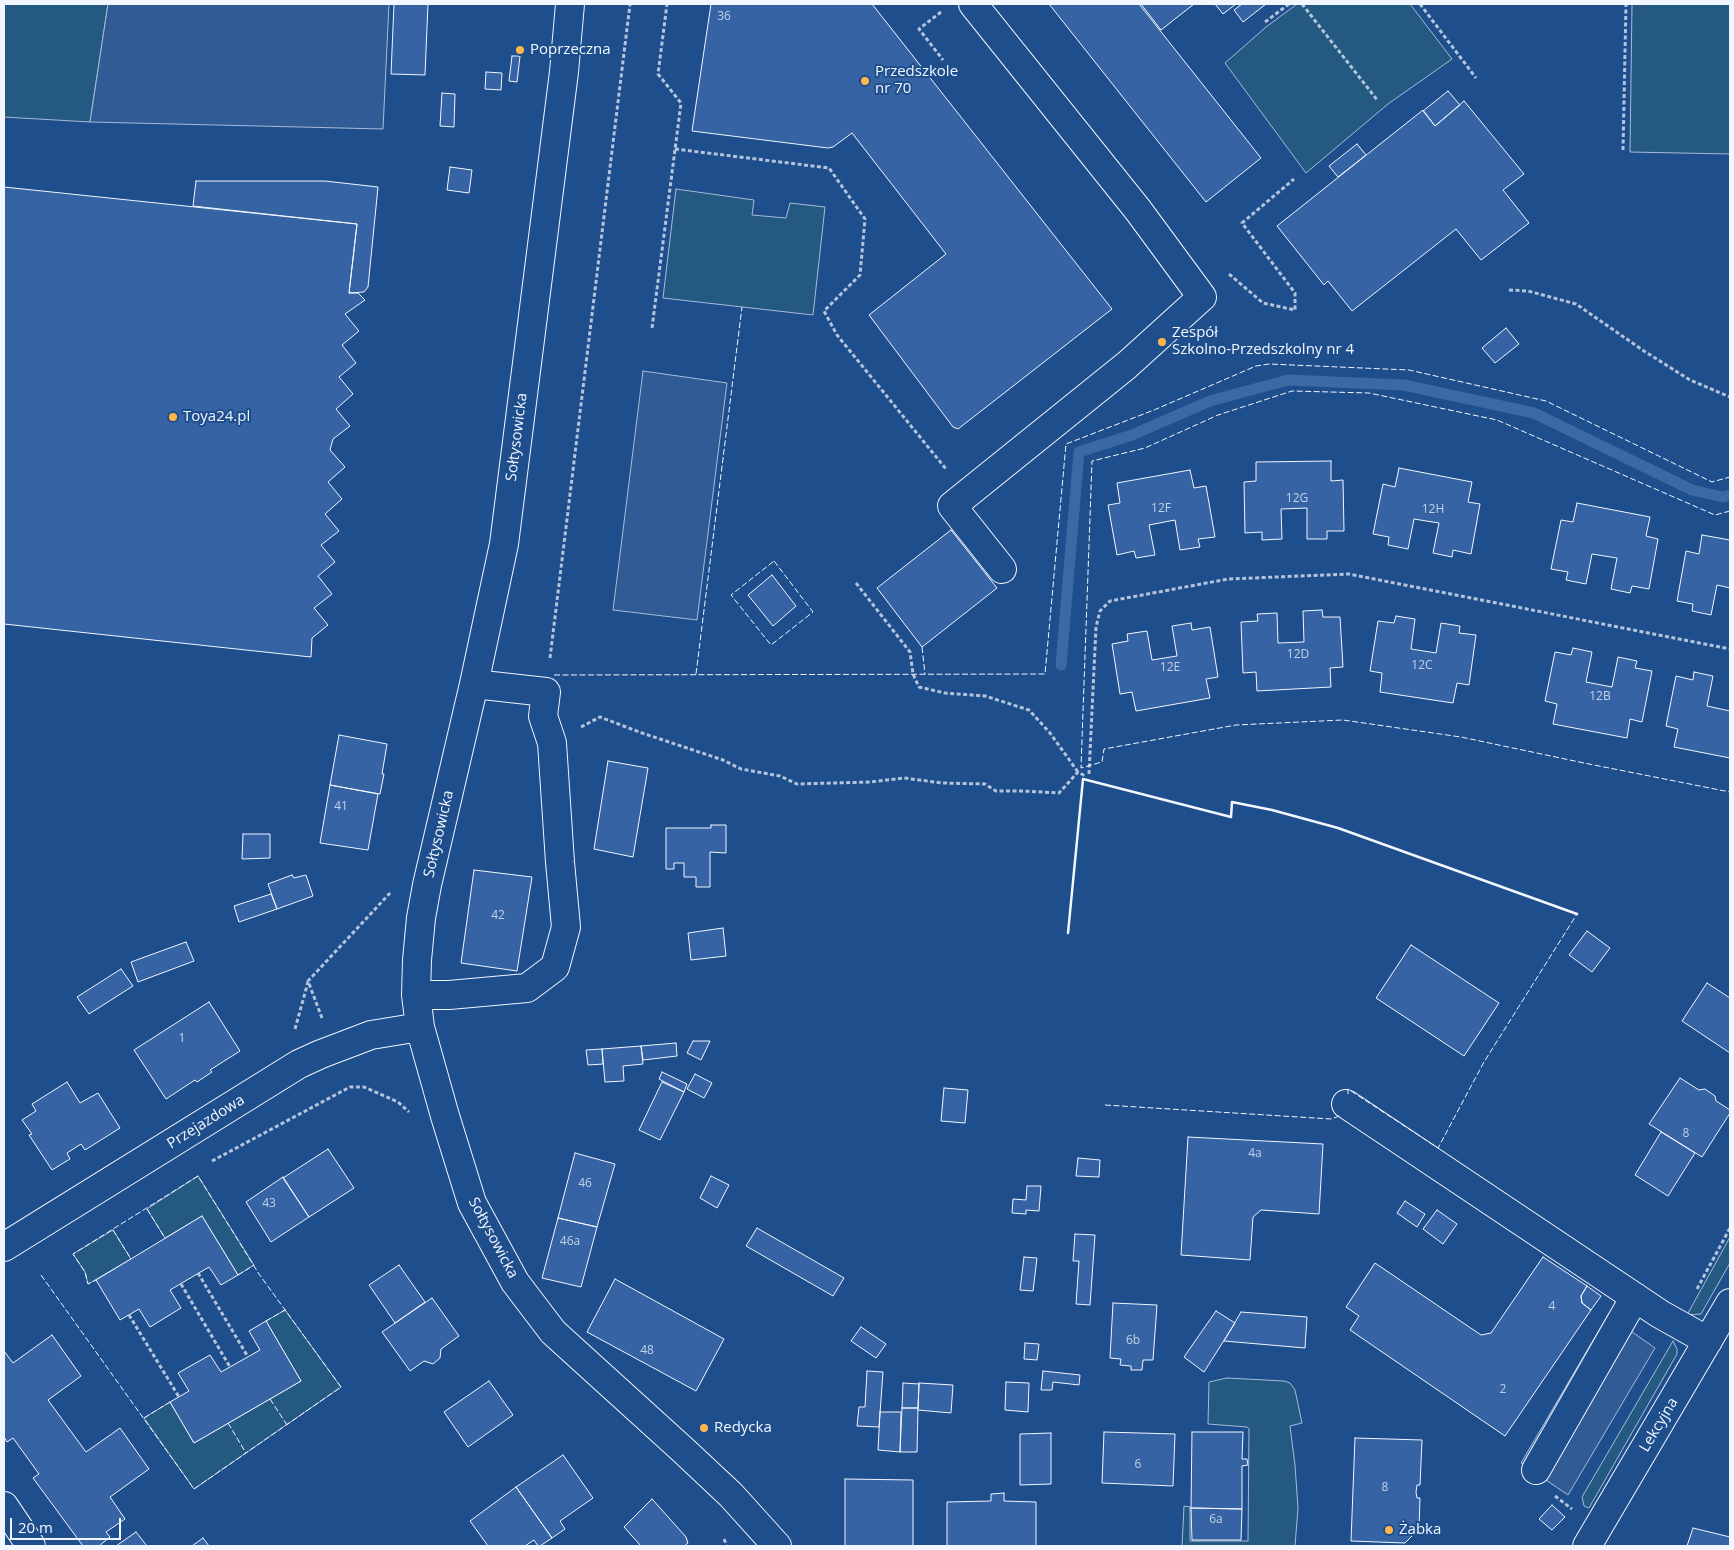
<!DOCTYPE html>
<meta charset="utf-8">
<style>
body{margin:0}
#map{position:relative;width:1734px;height:1550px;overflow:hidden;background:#1f4e8c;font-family:"Open Sans",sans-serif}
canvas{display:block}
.frame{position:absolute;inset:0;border:5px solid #f2f6ff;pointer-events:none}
.scale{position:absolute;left:10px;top:1518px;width:111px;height:22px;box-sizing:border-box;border:2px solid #f2f6ff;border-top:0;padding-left:6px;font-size:15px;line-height:18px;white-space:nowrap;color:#f2f6ff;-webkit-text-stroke:4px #1f4e8c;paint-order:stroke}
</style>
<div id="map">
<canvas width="1734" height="1550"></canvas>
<div class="frame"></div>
<div class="scale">20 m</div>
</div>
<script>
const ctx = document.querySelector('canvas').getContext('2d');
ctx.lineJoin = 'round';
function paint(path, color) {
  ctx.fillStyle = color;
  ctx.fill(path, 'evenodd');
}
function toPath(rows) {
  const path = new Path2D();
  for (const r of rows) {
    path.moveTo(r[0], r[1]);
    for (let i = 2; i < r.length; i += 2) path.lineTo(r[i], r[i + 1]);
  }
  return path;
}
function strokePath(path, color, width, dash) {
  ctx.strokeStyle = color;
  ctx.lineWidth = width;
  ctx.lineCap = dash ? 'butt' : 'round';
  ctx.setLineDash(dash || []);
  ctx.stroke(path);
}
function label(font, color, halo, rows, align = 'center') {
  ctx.font = font + ' "Open Sans",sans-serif';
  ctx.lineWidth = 4;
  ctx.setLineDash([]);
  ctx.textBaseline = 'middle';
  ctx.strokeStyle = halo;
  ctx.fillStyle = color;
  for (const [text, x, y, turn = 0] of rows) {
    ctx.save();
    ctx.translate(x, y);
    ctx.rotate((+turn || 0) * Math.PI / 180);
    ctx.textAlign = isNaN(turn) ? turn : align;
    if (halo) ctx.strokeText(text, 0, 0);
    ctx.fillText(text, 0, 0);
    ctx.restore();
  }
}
const green = toPath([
 [4,4,108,4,90,122,4,117,4,4],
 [1297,4,1410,4,1452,59,1388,104,1306,173,1225,63,1266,27,1297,4],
 [1632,4,1730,4,1730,154,1630,152,1632,4],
 [676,189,754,200,752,215,786,218,790,203,825,207,813,315,663,298,676,189],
 [198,1176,254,1265,238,1275,202,1216,165,1238,147,1209,198,1176],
 [113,1230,131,1259,88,1284,85,1272,73,1254,113,1230],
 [1730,1237,1730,1263,1701,1314,1687,1315,1730,1237],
 [285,1310,341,1387,194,1489,144,1418,170,1402,194,1443,301,1381,266,1321,285,1310],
 [1673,1341,1677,1349,1677,1354,1589,1508,1584,1506,1582,1497,1673,1341],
 [1227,1378,1284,1381,1290,1383,1295,1390,1302,1423,1290,1426,1295,1465,1298,1508,1295,1546,1182,1546,1184,1506,1190,1507,1190,1541,1248,1541,1249,1429,1247,1427,1208,1424,1209,1382,1227,1378]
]);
const parking = toPath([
 [108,4,389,4,383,129,90,122,108,4],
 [643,371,727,383,697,620,613,610,643,371],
 [1608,1315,1655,1348,1568,1495,1521,1463,1608,1315]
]);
const stream = toPath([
 [1061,665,1079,452,1132,435,1210,401,1288,380,1404,385,1534,413,1692,490,1723,497,1730,495]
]);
const building = toPath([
 [394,4,428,4,425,75,391,74,394,4],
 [711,4,872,4,1112,309,958,429,953,427,869,315,946,254,852,133,833,147,828,148,692,131,711,4],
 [1049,4,1139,4,1261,158,1206,202,1049,4],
 [1141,4,1194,4,1161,30,1141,4],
 [1215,4,1236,4,1223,14,1215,4],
 [1242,4,1266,4,1243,22,1234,10,1242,4],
 [512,56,520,56,517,82,509,81,512,56],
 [486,72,502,73,501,90,485,89,486,72],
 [1448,91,1460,105,1435,126,1423,111,1448,91],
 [442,93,455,94,454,127,440,126,442,93],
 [1464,101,1524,174,1503,190,1529,223,1481,260,1456,229,1352,311,1328,281,1324,285,1277,226,1423,110,1435,126,1464,101],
 [1357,144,1366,155,1338,177,1329,166,1357,144],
 [450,167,472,170,469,193,447,190,450,167],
 [196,181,325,181,378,187,368,287,364,292,349,293,357,224,193,206,196,181],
 [4,187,357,224,349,293,358,293,365,300,345,314,359,331,342,345,356,363,339,377,353,394,336,409,350,426,333,439,330,450,345,467,328,482,342,499,325,514,339,531,321,545,335,562,318,576,332,594,314,608,328,625,312,638,311,657,4,624,4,187],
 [1506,328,1519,344,1495,363,1482,348,1506,328],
 [1331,461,1331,481,1343,480,1344,531,1327,531,1327,539,1307,539,1307,508,1281,509,1282,539,1262,540,1262,532,1245,533,1244,482,1256,481,1256,462,1331,461],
 [1399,468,1472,482,1468,502,1480,504,1471,554,1453,550,1452,557,1433,553,1439,523,1414,519,1408,549,1388,545,1389,537,1373,534,1383,484,1395,487,1399,468],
 [1190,470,1194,488,1206,486,1215,537,1198,539,1200,547,1180,550,1175,520,1149,525,1155,555,1136,558,1134,551,1117,555,1108,505,1120,503,1117,483,1190,470],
 [1577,503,1650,517,1646,536,1658,539,1649,589,1632,586,1630,593,1611,589,1617,558,1592,554,1586,584,1566,580,1568,572,1551,569,1561,520,1573,522,1577,503],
 [951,530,997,588,922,647,877,588,951,530],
 [1702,535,1730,540,1730,588,1717,585,1711,615,1692,611,1693,604,1677,601,1686,551,1699,554,1702,535],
 [772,575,796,606,773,626,748,595,772,575],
 [1322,610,1323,617,1340,617,1343,667,1330,668,1331,687,1257,691,1256,672,1243,673,1241,622,1258,621,1257,614,1277,613,1278,643,1304,642,1303,611,1322,610],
 [1396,616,1415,619,1411,649,1436,653,1441,623,1460,626,1459,633,1476,635,1469,685,1457,683,1453,703,1380,692,1382,673,1370,671,1378,621,1394,623,1396,616],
 [1191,623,1192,630,1210,627,1218,677,1206,679,1210,698,1136,711,1132,692,1120,694,1112,644,1128,641,1127,634,1147,631,1152,660,1177,656,1172,626,1191,623],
 [1573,648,1592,652,1586,682,1612,687,1618,657,1637,661,1635,668,1652,671,1642,722,1630,719,1627,738,1553,724,1557,704,1545,701,1555,652,1571,655,1573,648],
 [1694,672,1713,676,1707,706,1730,711,1730,758,1674,747,1678,729,1666,726,1676,676,1693,680,1694,672],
 [339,735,387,744,382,774,384,774,380,794,330,785,339,735],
 [608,761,648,768,633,857,594,849,608,761],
 [330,785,378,794,368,850,320,843,330,785],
 [711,825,726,825,726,853,710,852,710,887,696,887,696,877,684,877,684,863,674,863,674,869,666,869,666,828,711,828,711,825],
 [243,834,270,834,270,858,242,859,243,834],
 [474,870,532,877,517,971,461,963,474,870],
 [292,875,294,878,306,875,313,896,277,909,268,884,292,875],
 [271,894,277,909,239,922,234,906,271,894],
 [723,928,726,956,691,960,688,933,723,928],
 [1587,931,1610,948,1592,972,1569,955,1587,931],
 [186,942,194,961,138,982,131,962,186,942],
 [1411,945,1499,1003,1464,1056,1376,998,1411,945],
 [121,969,133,986,89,1014,77,997,121,969],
 [1707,983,1730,998,1730,1053,1682,1021,1707,983],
 [209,1002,240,1051,210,1070,212,1072,197,1082,195,1080,166,1099,134,1050,209,1002],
 [693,1041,710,1041,701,1060,687,1053,693,1041],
 [676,1043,677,1056,643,1060,641,1046,676,1043],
 [641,1046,643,1064,623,1066,624,1081,605,1082,602,1049,641,1046],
 [602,1049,603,1064,588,1065,586,1050,602,1049],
 [662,1072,687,1084,684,1092,659,1079,662,1072],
 [695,1074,712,1083,704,1098,687,1089,695,1074],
 [1680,1078,1699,1090,1705,1089,1715,1096,1716,1101,1730,1110,1730,1113,1702,1157,1649,1124,1680,1078],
 [67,1082,80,1103,98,1093,120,1128,85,1150,81,1144,67,1153,70,1159,52,1170,29,1135,32,1134,22,1120,36,1111,32,1104,67,1082],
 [662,1082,684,1092,660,1140,639,1130,662,1082],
 [944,1088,968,1090,965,1123,941,1121,944,1088],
 [1661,1132,1695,1153,1668,1196,1635,1175,1661,1132],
 [1188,1137,1323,1144,1319,1214,1261,1210,1253,1217,1250,1260,1181,1255,1188,1137],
 [328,1149,354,1188,309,1217,283,1178,328,1149],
 [575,1153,615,1164,597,1227,558,1218,575,1153],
 [1078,1158,1100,1160,1099,1177,1076,1176,1078,1158],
 [711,1176,729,1185,717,1208,700,1198,711,1176],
 [283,1177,309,1217,271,1242,246,1202,283,1177],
 [1027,1186,1041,1186,1039,1211,1026,1210,1026,1214,1012,1213,1013,1199,1026,1200,1027,1186],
 [1405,1201,1425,1214,1417,1227,1397,1213,1405,1201],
 [1437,1210,1457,1224,1443,1244,1423,1229,1437,1210],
 [202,1216,238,1275,221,1285,209,1267,170,1290,181,1308,150,1327,139,1309,120,1320,96,1280,202,1216],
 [558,1218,597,1227,581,1287,542,1278,558,1218],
 [757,1228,844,1278,833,1296,746,1246,757,1228],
 [1075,1234,1095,1235,1090,1305,1076,1304,1079,1261,1073,1261,1075,1234],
 [1024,1257,1037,1258,1033,1291,1020,1290,1024,1257],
 [1543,1257,1587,1286,1581,1296,1582,1303,1591,1310,1505,1436,1350,1330,1359,1316,1346,1307,1375,1263,1481,1335,1491,1333,1543,1257],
 [399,1265,425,1302,395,1323,369,1285,399,1265],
 [615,1279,724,1339,696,1391,587,1332,615,1279],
 [1587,1286,1601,1296,1591,1310,1582,1303,1581,1296,1587,1286],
 [432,1298,459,1336,441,1349,440,1358,433,1364,424,1361,410,1371,382,1332,432,1298],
 [1113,1303,1157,1305,1153,1360,1143,1360,1142,1370,1131,1370,1131,1366,1120,1365,1121,1359,1110,1358,1113,1303],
 [1216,1311,1235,1323,1204,1372,1184,1357,1216,1311],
 [1241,1312,1307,1317,1305,1348,1224,1341,1241,1312],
 [266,1321,301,1381,194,1443,170,1402,189,1391,178,1373,210,1355,221,1372,260,1350,249,1331,266,1321],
 [861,1327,886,1344,876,1358,851,1341,861,1327],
 [52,1335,81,1376,48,1400,86,1452,120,1428,149,1469,110,1497,125,1519,106,1532,110,1537,99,1546,83,1546,33,1478,39,1474,13,1438,7,1442,4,1437,4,1351,13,1363,52,1335],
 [1025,1343,1039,1344,1037,1360,1024,1359,1025,1343],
 [867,1371,883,1372,879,1427,857,1426,859,1407,865,1407,867,1371],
 [1043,1371,1080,1375,1079,1385,1053,1382,1052,1390,1041,1390,1043,1371],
 [489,1381,513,1415,468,1447,444,1412,489,1381],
 [1006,1382,1029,1383,1028,1412,1005,1410,1006,1382],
 [903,1383,919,1384,918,1408,902,1408,903,1383],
 [919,1383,953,1385,951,1413,918,1410,919,1383],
 [902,1408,918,1408,917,1452,900,1452,902,1408],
 [880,1412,901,1412,900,1452,878,1450,880,1412],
 [1104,1432,1175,1434,1173,1486,1102,1483,1104,1432],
 [1192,1432,1243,1432,1242,1459,1247,1459,1248,1465,1242,1466,1242,1509,1191,1508,1192,1432],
 [1051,1433,1051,1484,1020,1485,1020,1434,1051,1433],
 [1355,1438,1422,1440,1420,1485,1417,1485,1416,1492,1417,1498,1420,1498,1419,1529,1405,1543,1351,1541,1355,1438],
 [563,1455,593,1498,560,1521,565,1529,552,1538,516,1487,563,1455],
 [845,1479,913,1480,913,1546,845,1546,845,1479],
 [516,1487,552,1538,540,1546,538,1546,534,1540,525,1546,488,1546,470,1521,516,1487],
 [1004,1493,1004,1501,1036,1502,1036,1546,947,1546,947,1502,991,1501,991,1494,1004,1493],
 [652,1499,686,1537,688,1543,684,1546,641,1546,624,1527,652,1499],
 [1552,1505,1565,1517,1552,1530,1539,1519,1552,1505],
 [1191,1508,1242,1509,1241,1540,1192,1540,1191,1508],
 [1693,1528,1730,1537,1730,1546,1687,1546,1693,1528],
 [136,1532,147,1546,116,1546,136,1532],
 [203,1538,209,1546,192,1546,203,1538]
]);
const path = toPath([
 [1302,4,1378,101],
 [1420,4,1476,78],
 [941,12,919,29,943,60],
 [1265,22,1289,4],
 [675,149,829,168,865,219,860,275,824,311,837,335,946,469],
 [1623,150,1626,4],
 [1229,274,1263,303,1295,310,1295,293,1242,223,1294,179],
 [1509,290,1528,291,1576,304,1644,351,1690,380,1730,397],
 [652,328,681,103,658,74,667,4],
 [856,583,910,652,913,674,919,687,945,693,985,696,1029,710,1050,733,1078,772],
 [550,658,630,4],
 [581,727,600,717,642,733,723,760,741,769,780,776,797,784,871,782,904,778,942,783,985,784,996,791,1023,791,1059,793,1078,772,1085,776],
 [1089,774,1096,627,1100,611,1110,601,1228,579,1349,574,1730,649],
 [322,1018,308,981,391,892],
 [295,1029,308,982],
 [212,1161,350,1087,364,1087,398,1102,409,1112],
 [198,1273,248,1357],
 [181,1284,230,1367],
 [1697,1289,1730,1228],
 [129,1315,179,1397],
 [1555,1496,1572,1509],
 [724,1539,727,1546]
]);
const minor = toPath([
 [570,4,564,72,504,544,474,684,427,885,421,918,417,960,416,995,420,1027,445,1116,472,1203,515,1282,553,1332,683,1450,731,1495,777,1546],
 [973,4,1138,210,1202,297,1127,365,952,506,1002,569],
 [416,995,449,995,527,988,555,967,566,927,560,862,552,743,543,716,546,692,474,684],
 [1346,1104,1660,1314,1708,1341],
 [4,1247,299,1064,321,1054,371,1035,420,1027],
 [1536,1470,1635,1297],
 [4,1506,31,1546],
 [1587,1546,1730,1303]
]);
const fence = toPath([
 [1730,511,1715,515,1497,420,1369,393,1292,391,1218,415,1145,448,1092,461,1081,768,1102,762,1104,749,1236,725,1343,720,1461,737,1584,763,1730,792],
 [774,561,813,612,771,645,731,595,774,561],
 [922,647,925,674],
 [696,674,742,307],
 [554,675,1045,674,1066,444,1154,410,1256,366,1269,364,1409,370,1546,401,1712,482,1730,477],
 [1348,1094,1348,1089,1438,1148,1484,1062,1577,914],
 [1105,1105,1331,1119,1342,1115],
 [147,1209,165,1238],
 [113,1230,131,1259],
 [41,1275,194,1489,341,1387,259,1274,198,1176,73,1254,85,1272,88,1284,96,1280],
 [238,1275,254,1265],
 [266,1321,285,1310],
 [270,1399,287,1425],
 [144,1418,170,1402],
 [228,1423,246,1453]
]);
const wall = toPath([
 [1068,933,1083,779,1231,817,1232,802,1272,810,1338,828,1577,914]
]);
const markers = [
 [520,50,5,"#ffb74d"],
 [865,81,5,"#ffb74d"],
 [1162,342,5,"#ffb74d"],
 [173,417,5,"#ffb74d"],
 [704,1428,5,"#ffb74d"],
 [1389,1530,5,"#ffb74d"]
];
const numberNames = [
 ["36",724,17],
 ["12G",1297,499],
 ["12F",1161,509],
 ["12H",1433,510],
 ["12D",1298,655],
 ["12C",1422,666],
 ["12E",1170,668],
 ["12B",1600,697],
 ["41",341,807],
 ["42",498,916],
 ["1",182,1039],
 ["8",1686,1134],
 ["4a",1255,1154],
 ["46",585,1184],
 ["43",269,1204],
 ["46a",570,1242],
 ["4",1552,1307],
 ["6b",1133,1341],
 ["48",647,1351],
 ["2",1503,1390],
 ["6",1138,1465],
 ["8",1385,1488],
 ["6a",1216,1520]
];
const poiNames = [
 ["Poprzeczna",530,50],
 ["Przedszkole",875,72],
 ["nr 70",875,89],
 ["Zespół",1172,333],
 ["Szkolno-Przedszkolny nr 4",1172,350],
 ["Toya24.pl",183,417],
 ["Redycka",714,1428],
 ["Żabka",1399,1530]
];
const streetNames = [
 ["Sołtysowicka",517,437,-83],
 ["Sołtysowicka",439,834,-77],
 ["Przejazdowa",206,1122,-32],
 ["Sołtysowicka",493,1238,62],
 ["Lekcyjna",1659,1425,-59]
];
paint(green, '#245a82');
strokePath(green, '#a8bbd7', 1);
paint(parking, '#305b95');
strokePath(parking, '#a8bbd7', 1);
strokePath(stream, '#3b69a3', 11);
paint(building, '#3563a3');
strokePath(building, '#f2f6ff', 1);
strokePath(minor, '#f2f6ff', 30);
strokePath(path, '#b3c4dc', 3, [4, 2.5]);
strokePath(minor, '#1f4e8c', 28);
strokePath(fence, '#f2f6ff', 1, [6, 2.5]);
strokePath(wall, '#f2f6ff', 2.5);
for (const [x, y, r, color] of markers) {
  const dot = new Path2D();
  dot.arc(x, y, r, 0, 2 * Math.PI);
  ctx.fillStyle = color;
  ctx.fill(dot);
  strokePath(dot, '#1f4e8c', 2);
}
label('12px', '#c3d1e8', null, numberNames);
label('15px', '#f2f6ff', '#1f4e8c', poiNames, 'left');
label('15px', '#f2f6ff', '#1f4e8c', streetNames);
</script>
